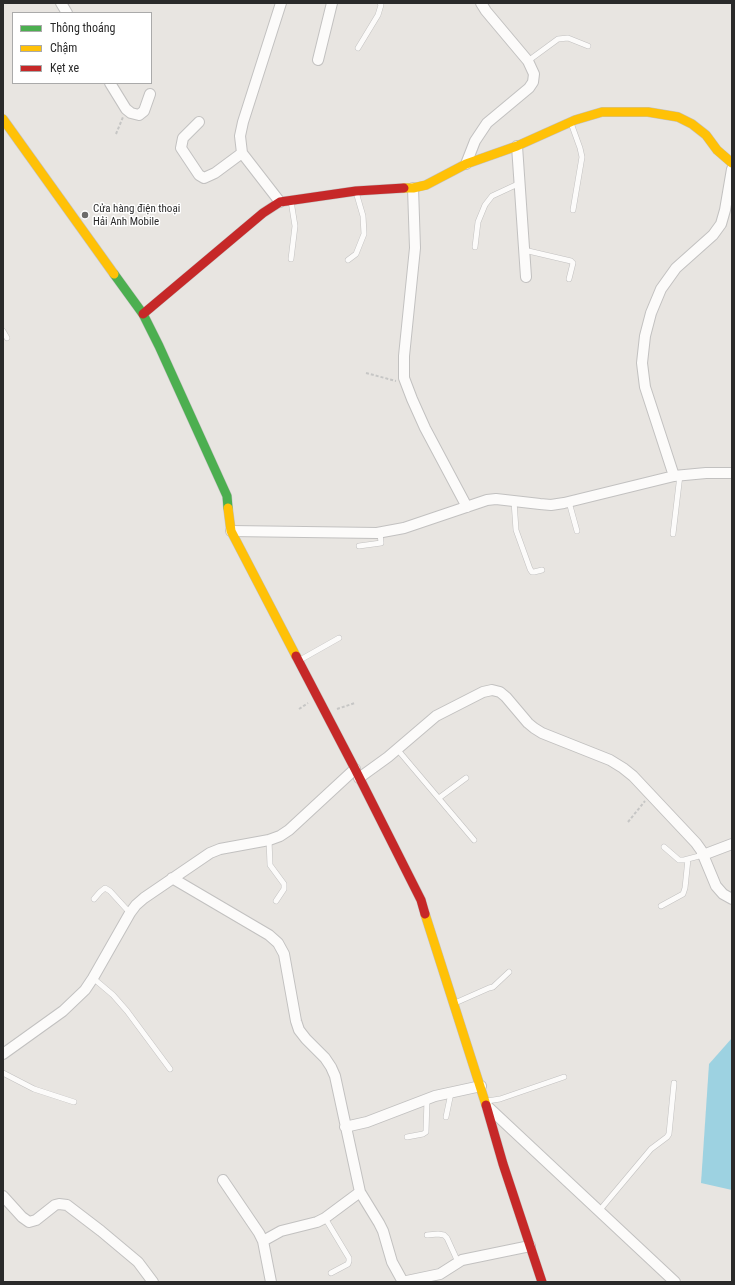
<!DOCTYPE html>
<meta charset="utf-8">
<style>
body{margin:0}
#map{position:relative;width:735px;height:1285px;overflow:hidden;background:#e8e5e1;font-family:"Roboto Condensed",sans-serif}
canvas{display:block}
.frame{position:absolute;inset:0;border:4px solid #2a2a2a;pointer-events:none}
.legend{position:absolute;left:12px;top:12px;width:140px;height:72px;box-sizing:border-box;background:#fff;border:1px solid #aaa;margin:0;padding:5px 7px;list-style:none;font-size:12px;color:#2a2a2a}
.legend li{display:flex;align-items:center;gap:8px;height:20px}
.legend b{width:20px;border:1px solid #aaa}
</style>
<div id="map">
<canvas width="735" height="1285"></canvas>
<div class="frame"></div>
<ul class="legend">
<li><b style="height:5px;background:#4caf50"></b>Thông thoáng</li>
<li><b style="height:5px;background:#ffc107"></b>Chậm</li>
<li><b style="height:5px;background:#c62828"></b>Kẹt xe</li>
</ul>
</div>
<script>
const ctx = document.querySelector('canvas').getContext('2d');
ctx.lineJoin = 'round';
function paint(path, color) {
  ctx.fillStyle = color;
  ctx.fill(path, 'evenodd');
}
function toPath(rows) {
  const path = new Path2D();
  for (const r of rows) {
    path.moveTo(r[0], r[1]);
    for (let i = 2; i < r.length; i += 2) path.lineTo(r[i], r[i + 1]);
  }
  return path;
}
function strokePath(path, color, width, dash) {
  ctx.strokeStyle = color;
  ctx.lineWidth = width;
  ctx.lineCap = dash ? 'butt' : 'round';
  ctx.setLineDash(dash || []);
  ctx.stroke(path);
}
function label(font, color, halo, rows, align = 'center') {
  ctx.font = font + ' "Roboto Condensed",sans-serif';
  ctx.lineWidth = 3;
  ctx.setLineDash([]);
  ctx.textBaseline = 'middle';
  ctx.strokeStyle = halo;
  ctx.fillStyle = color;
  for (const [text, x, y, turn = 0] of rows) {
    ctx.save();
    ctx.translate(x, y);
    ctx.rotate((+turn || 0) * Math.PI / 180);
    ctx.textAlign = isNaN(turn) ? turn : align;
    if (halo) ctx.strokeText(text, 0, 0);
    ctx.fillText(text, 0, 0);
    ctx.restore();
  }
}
const water = toPath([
 [732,1038,732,1190,701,1183,709,1064]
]);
const path = toPath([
 [116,134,123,117],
 [366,373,396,381],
 [299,709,308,703],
 [337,709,355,703],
 [628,822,645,801]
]);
const lane = toPath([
 [358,48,378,15,381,5,380,3],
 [528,61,558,39,568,38,588,46],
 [571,123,580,148,582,157,573,210],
 [291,201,295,226,291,259],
 [475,247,478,222,485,205,492,196,520,183],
 [524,250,571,261,573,263,569,279],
 [348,260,356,254,364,234,363,216,356,192],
 [3,331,7,338],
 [514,501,516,530,530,569,532,572,534,572,542,570],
 [569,502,577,531],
 [673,534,680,475],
 [359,546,381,543,380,533],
 [300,660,339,638],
 [397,749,474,840],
 [439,798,466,778],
 [269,840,270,865,284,884,284,889,276,901],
 [664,847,679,860,684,860,703,855],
 [94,899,100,892,105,888,110,891,130,913],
 [661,906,683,894,685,888,688,859],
 [93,978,113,995,127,1011,170,1069],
 [455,1003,489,988,493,987,509,972],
 [3,1073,34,1089,74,1102],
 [487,1101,500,1099,564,1077],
 [446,1117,451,1093],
 [407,1137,423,1134,426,1132,427,1099],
 [599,1211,651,1149,667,1137,669,1134,674,1083],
 [325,1218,349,1258,349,1261,348,1264,331,1273],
 [427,1235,438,1234,444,1235,447,1238,458,1262]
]);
const street = toPath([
 [61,3,67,13],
 [318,60,332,3],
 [110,83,126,109,131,113,139,115,144,111,150,94],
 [199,122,183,138,181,148,199,175,204,178,215,173,242,153],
 [517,146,526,277],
 [466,164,475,141,487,123,529,88,533,82,534,74,528,61,486,11,481,3],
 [413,188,415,248,404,356,404,378,412,399,425,428,467,507],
 [280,202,242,153,240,136,243,122,281,3],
 [674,476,645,387,642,363,645,336,651,313,661,289,676,268,713,235,721,224,725,210,732,169],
 [231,531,377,533,404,528,487,500,496,499,540,504,551,505,564,503,674,476,706,473,732,473],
 [359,778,388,757,436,716,483,692,492,690,500,692,506,697,528,723,534,728,542,733,610,760,623,768,633,776,696,843,701,850,716,886,723,894,732,899],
 [703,855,732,844],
 [172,878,269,935,278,943,284,954,296,1021,299,1030,306,1039,325,1058,331,1067,335,1076,360,1192,379,1223,383,1231,392,1262,403,1282],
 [3,1054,63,1011,85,990,93,978,130,913,136,905,144,898,210,853,220,849,269,840,280,836,289,830,355,769],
 [488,1107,675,1282],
 [345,1127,367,1122,435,1096,481,1086],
 [223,1180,259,1233,263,1241,271,1282],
 [3,1196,22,1217,29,1222,36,1220,55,1205,59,1204,67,1205,101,1231,138,1262,153,1282],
 [263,1241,281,1231,317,1222,325,1218,360,1192],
 [402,1282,440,1274,462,1260,530,1246]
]);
const fast = toPath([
 [114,274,143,314,159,346,227,496,228,508]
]);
const slow = toPath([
 [3,119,114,274],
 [404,188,413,188,426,185,466,164,517,146,575,120,602,112,648,112,678,117,692,124,706,135,717,150,732,163],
 [228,508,231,531,296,656],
 [425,914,486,1105]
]);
const jam = toPath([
 [143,314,263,213,280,202,356,191,404,188],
 [296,656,355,769,421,900,425,914],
 [486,1105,503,1164,542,1282]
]);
const markers = [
 [85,215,4,"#6c6b6a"]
];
const poiNames = [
 ["Cửa hàng điện thoại",93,209],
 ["Hải Anh Mobile",93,222]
];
paint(water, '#9dd2e1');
strokePath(lane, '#c2c1c0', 6);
strokePath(street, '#c2c1c0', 12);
strokePath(fast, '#c2c1c0', 10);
strokePath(slow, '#c2c1c0', 10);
strokePath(jam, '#c2c1c0', 10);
strokePath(path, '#c6c6c5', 2, [3, 2]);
strokePath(lane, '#fcfbfa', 5);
strokePath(street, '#fcfbfa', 10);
strokePath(fast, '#4caf50', 9);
strokePath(slow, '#ffc107', 9);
strokePath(jam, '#c62828', 9);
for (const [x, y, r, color] of markers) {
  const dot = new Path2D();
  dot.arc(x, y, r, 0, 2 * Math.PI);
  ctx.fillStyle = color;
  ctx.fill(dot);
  strokePath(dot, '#fff', 1.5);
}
label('11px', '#2a2a2a', '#fff', poiNames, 'left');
</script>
